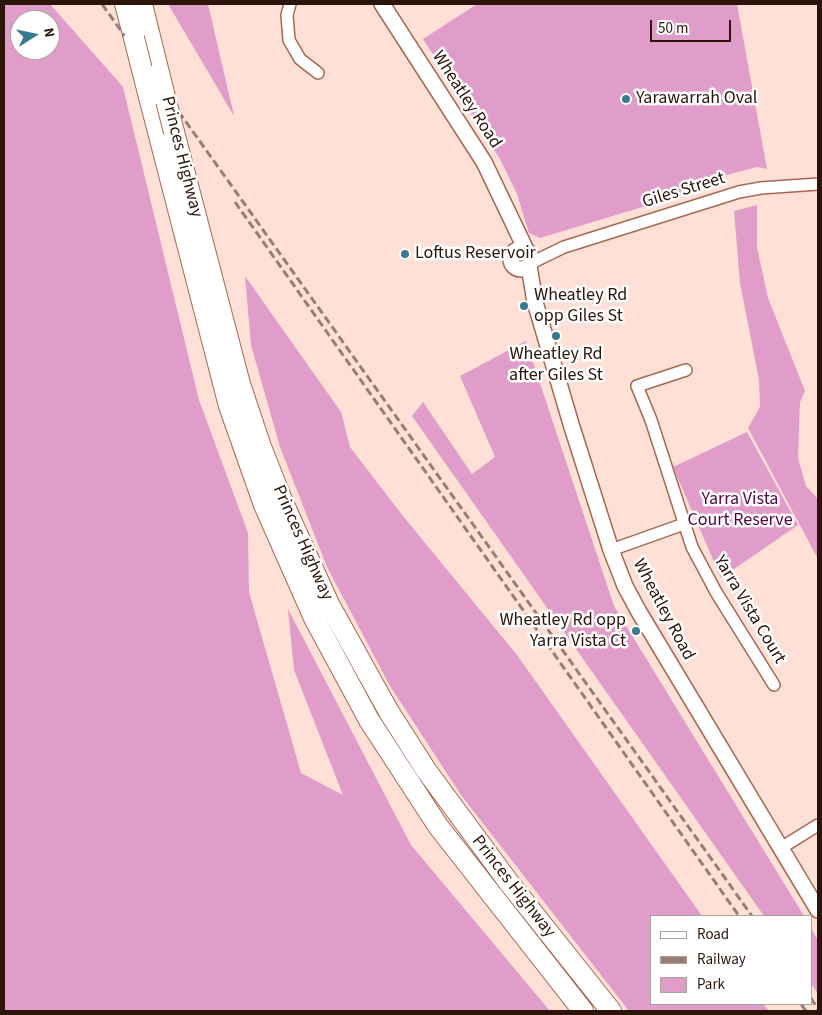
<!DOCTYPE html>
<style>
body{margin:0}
#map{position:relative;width:822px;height:1015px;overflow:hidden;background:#fee0d6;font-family:"Source Sans 3",sans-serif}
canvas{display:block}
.frame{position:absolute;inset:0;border:5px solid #2d140b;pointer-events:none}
.legend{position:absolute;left:650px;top:915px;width:162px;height:90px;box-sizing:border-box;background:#fff;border:1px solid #aba19d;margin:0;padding:6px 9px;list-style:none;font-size:15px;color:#2d140b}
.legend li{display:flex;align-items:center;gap:10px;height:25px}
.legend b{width:25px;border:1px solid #aba19d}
.north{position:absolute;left:10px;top:10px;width:50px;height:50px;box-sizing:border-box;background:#fff;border:1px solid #aba19d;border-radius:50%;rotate:80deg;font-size:14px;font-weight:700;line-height:20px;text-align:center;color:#2d140b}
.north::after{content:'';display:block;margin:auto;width:18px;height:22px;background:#397a8d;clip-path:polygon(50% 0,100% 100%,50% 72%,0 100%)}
.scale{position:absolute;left:650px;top:20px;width:81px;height:22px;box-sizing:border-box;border:2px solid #2d140b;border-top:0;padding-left:6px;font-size:15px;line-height:18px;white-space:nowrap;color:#2d140b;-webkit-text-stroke:4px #fff;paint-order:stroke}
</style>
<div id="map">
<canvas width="822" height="1015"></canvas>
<div class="frame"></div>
<ul class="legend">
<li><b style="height:6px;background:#fff"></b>Road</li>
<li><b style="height:6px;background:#987d73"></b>Railway</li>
<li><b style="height:14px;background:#e09dca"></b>Park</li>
</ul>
<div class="north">N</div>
<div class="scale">50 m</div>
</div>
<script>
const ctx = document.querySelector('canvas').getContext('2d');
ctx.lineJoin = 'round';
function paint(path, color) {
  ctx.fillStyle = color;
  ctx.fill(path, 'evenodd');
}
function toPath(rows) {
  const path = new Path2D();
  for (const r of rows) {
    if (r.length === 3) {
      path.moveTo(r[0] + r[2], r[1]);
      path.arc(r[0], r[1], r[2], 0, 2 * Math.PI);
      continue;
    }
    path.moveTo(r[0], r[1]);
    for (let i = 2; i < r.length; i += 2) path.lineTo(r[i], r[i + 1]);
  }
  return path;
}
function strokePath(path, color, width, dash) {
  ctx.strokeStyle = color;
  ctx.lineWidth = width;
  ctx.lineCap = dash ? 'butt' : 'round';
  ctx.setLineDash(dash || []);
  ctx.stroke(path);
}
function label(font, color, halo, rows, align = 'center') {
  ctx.font = font + ' "Source Sans 3",sans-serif';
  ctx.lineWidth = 5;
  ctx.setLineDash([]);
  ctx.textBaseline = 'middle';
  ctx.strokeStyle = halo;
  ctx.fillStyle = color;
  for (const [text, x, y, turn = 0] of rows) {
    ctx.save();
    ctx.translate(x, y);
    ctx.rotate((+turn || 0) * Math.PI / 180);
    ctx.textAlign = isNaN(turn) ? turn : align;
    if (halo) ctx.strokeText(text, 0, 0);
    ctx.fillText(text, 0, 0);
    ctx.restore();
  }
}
const green = toPath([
 [4,4,50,4,123,87,199,400,248,533,249,592,301,773,343,795,294,670,288,609,411,845,550,1011,4,1011],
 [20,20,50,20,50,50,20,50],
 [168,4,208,4,234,116],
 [477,4,737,4,767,169,757,167,723,176,692,192,540,238,529,233,517,194,500,159,423,39],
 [757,205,757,247,768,298,805,391,800,402,798,458,806,486,818,499,818,559,748,428,760,407,759,380,740,283,734,211],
 [245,276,341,412,350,447,403,516,517,655,702,916,651,916,651,1004,763,1004,769,1011,629,1011,461,795,390,686,327,567,280,447,251,345],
 [526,341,614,606,804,916,764,916,412,416,423,402,472,474,495,457,460,376],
 [747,432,798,525,721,578,673,467],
 [811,928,818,940,818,994,811,983]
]);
const minor = toPath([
 [290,4,287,15,289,40,300,59,318,73],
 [531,263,564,247,739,192,761,188,818,184],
 [686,370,637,386,651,420,692,547,716,592,774,685],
 [611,550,684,524],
 [781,848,818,825]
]);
const tertiary = toPath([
 [382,4,484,162,526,250],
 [521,259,10],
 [529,266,535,302,571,424,611,550,625,586,639,612,818,910]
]);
const trunk = toPath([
 [125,4,134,38],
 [142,4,159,73],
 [149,97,229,406,264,505,314,618,369,720,438,826,583,1011],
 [174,132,240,384,261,447,282,500,329,604,389,712,426,770,510,884,611,1011]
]);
const rail = toPath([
 [102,4,752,916],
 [235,202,739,916],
 [811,998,818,1009],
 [801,1004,806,1011]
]);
const trunkBridge = toPath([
 [134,38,149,97],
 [159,73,174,132]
]);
const markers = [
 [626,99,5,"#397a8d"],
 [405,254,5,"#397a8d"],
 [524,306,5,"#397a8d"],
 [556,336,5,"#397a8d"],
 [636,631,5,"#397a8d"]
];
const poiNames = [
 ["Yarawarrah Oval",636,99],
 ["Loftus Reservoir",415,254],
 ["Wheatley Rd",534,296],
 ["opp Giles St",534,317],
 ["Wheatley Rd",556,355,"center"],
 ["after Giles St",556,376,"center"],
 ["Wheatley Rd opp",626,621,"right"],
 ["Yarra Vista Ct",626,642,"right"]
];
const streetNames = [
 ["Wheatley Road",466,100,57],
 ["Princes Highway",181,157,76],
 ["Giles Street",684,191,-17],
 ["Princes Highway",302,543,66],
 ["Wheatley Road",663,610,62],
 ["Yarra Vista Court",749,610,59],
 ["Princes Highway",513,887,52]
];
const parkNames = [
 ["Yarra Vista",740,500],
 ["Court Reserve",740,521]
];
paint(green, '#e09dca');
strokePath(minor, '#a86751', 14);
strokePath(tertiary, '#a86751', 18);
strokePath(trunk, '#a86751', 22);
strokePath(minor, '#fff', 11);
strokePath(tertiary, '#fff', 15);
strokePath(trunk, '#fff', 20);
strokePath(rail, '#987d73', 3, [8, 4]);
strokePath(trunkBridge, '#a86751', 22, []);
strokePath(trunkBridge, '#fff', 20);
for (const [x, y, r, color] of markers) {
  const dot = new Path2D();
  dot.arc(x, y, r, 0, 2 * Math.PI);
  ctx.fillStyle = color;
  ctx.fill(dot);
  strokePath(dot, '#fff', 2);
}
label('18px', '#2d140b', '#fff', poiNames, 'left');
label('18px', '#2d140b', '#fff', streetNames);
label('18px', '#520441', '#fff', parkNames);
</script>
